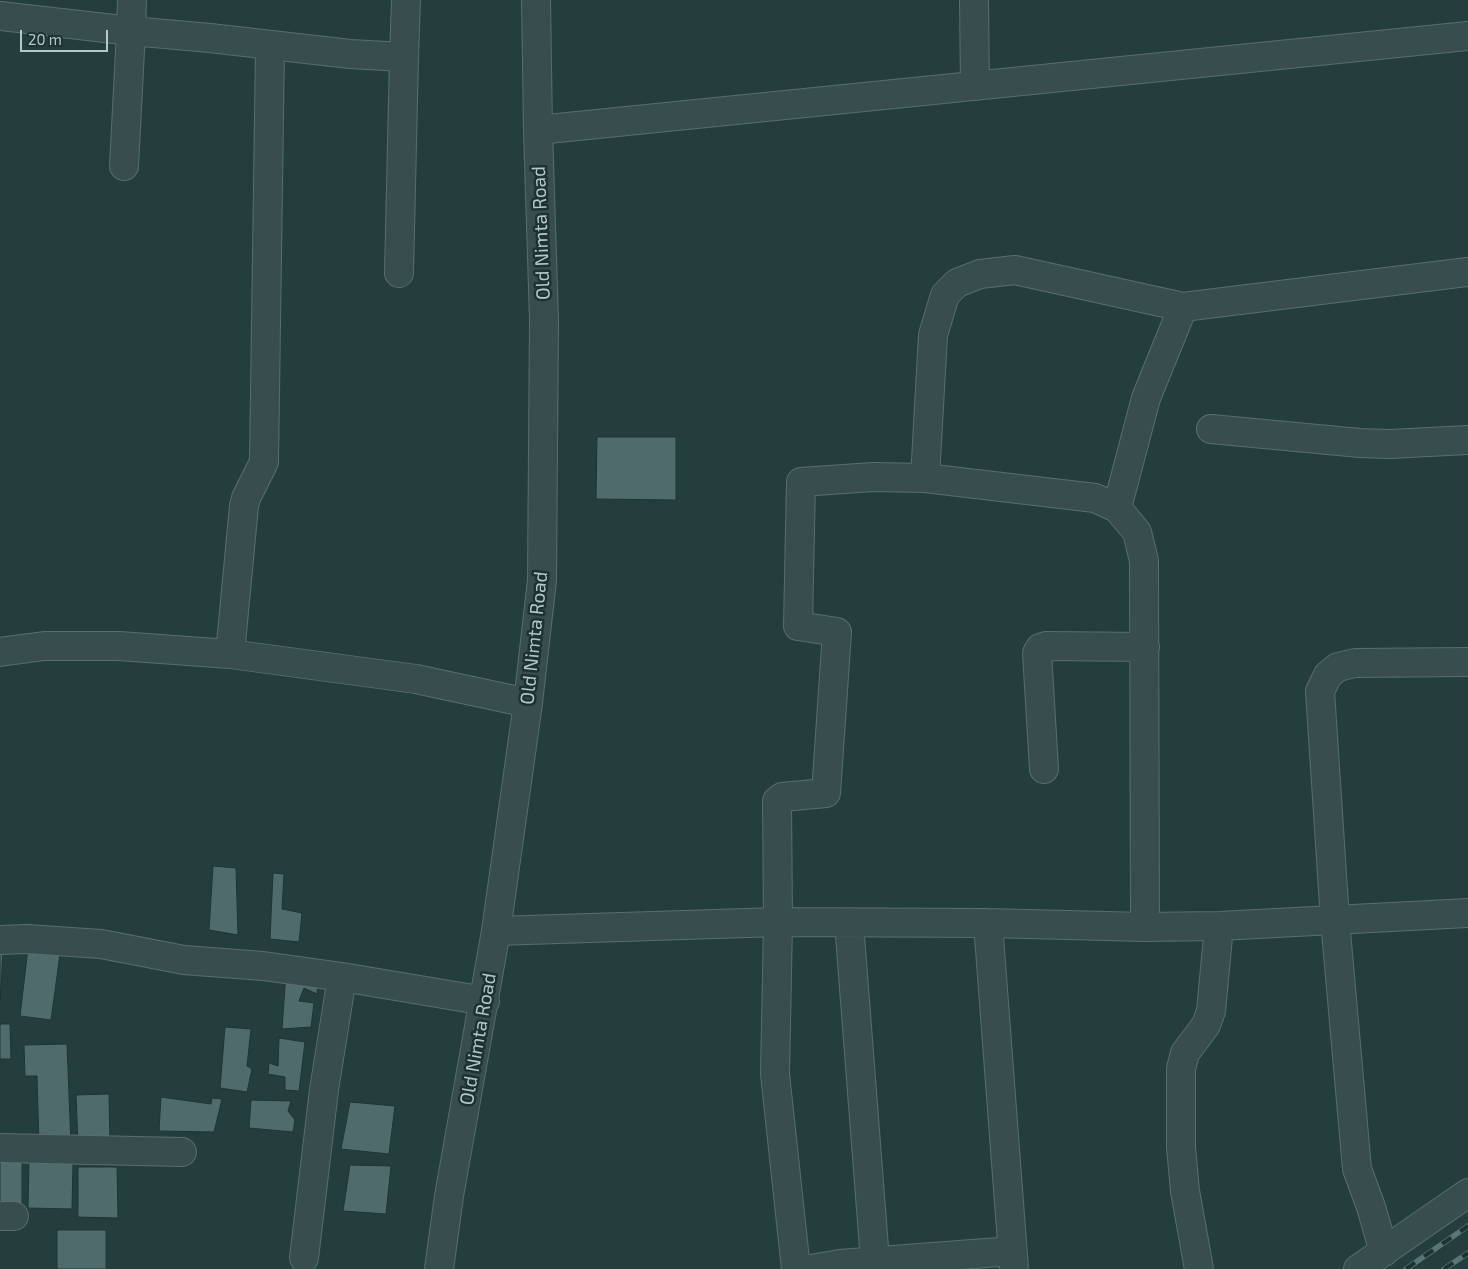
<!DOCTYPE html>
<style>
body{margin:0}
#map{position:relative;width:1468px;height:1269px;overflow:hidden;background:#243e3e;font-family:"Exo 2",sans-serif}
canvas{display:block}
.scale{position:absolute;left:20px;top:30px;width:88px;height:22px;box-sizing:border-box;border:2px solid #b4c8c9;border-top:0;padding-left:6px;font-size:15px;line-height:18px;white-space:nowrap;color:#b4c8c9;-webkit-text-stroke:4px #1d3333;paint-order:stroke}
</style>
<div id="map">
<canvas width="1468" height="1269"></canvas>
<div class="scale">20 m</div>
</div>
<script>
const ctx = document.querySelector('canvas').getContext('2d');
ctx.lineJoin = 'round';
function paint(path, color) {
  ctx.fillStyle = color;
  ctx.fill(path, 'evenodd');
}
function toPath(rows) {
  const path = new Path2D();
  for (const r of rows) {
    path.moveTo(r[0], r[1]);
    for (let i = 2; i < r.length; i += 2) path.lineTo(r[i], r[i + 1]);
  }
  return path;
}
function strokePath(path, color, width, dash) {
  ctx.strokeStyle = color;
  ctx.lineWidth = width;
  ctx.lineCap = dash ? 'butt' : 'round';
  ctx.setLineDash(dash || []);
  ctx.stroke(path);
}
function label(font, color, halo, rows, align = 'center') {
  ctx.font = font + ' "Exo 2",sans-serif';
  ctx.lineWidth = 5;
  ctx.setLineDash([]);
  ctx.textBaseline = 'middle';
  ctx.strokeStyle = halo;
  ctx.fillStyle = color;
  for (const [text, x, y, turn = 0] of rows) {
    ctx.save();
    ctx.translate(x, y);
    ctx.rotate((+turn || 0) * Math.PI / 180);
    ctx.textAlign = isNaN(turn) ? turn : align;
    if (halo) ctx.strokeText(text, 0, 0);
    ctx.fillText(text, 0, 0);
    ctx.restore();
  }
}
const building = toPath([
 [597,437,676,437,676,500,596,499,597,437],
 [213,866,236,868,238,935,209,930,213,866],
 [273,873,284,874,282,909,302,913,299,942,270,939,273,873],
 [28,948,60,954,51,1020,20,1016,28,948],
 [0,952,3,952,0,1001,0,952],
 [286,973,318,979,317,994,304,988,299,1001,314,1003,311,1027,282,1029,286,973],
 [0,1024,10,1024,11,1059,0,1059,0,1024],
 [225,1027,251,1029,247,1066,252,1069,247,1092,220,1088,225,1027],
 [279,1038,305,1042,299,1091,285,1090,285,1077,268,1074,269,1063,278,1066,279,1038],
 [67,1044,71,1145,39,1146,37,1076,25,1076,24,1045,67,1044],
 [109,1094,110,1143,78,1144,76,1095,109,1094],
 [161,1097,211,1104,212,1098,222,1099,214,1132,159,1131,161,1097],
 [251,1100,291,1101,288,1111,295,1120,293,1132,249,1128,251,1100],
 [350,1102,395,1106,389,1154,341,1149,350,1102],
 [0,1158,22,1158,22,1206,0,1206,0,1158],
 [29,1162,73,1163,72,1209,28,1208,29,1162],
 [350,1165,391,1166,386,1214,343,1211,350,1165],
 [78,1167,117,1167,118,1218,78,1217,78,1167],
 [57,1230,106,1230,106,1269,57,1269,57,1230]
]);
const minor = toPath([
 [974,0,975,86],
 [0,16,131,31,132,0],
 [538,130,1468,36],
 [124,166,131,31,210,38,350,54,404,57,406,0],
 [399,273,404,57],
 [1211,429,1360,443,1390,444,1468,440],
 [925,478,933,335,945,295,957,283,980,274,1015,270,1183,307,1468,272],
 [1117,508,1146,398,1183,307],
 [230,654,244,506,246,498,264,462,270,46],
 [1044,769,1037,653,1040,648,1046,646,1145,647],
 [849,923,875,1261],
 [988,923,1014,1269],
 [496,931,778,922,988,923,1145,927,1219,926,1468,913],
 [0,940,27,939,101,944,184,960,263,966,342,977,485,1001],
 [0,1148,182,1152],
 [0,1216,14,1216],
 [1384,1252,1371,1207,1357,1169,1335,920,1320,691,1328,675,1338,667,1355,663,1468,662],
 [304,1258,324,1090,342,977],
 [796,1269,775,1074,778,922,777,801,782,797,826,793,837,632,798,626,801,482,873,477,925,478,1095,498,1117,508,1137,532,1144,561,1145,927],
 [811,1269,840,1264,1012,1251],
 [1199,1269,1185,1191,1181,1147,1181,1069,1185,1053,1206,1025,1211,1011,1219,926],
 [1358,1269,1468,1193]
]);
const tertiary = toPath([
 [0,652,44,646,119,646,230,654,416,679,528,703],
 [439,1269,449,1196,496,931,528,703,542,580,544,320,538,130,536,0]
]);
const rail = toPath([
 [1406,1269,1468,1226],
 [1444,1269,1468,1253]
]);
const streetNames = [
 ["Old Nimta Road",541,233,-92],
 ["Old Nimta Road",534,638,-84],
 ["Old Nimta Road",478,1039,-80]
];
paint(building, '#506b6b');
strokePath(building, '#1f3535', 1);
strokePath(minor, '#596e6e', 30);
strokePath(tertiary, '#596e6e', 30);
strokePath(minor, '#384e4e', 28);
strokePath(tertiary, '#384e4e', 28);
strokePath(rail, '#5a7575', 5.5);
strokePath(rail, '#1d3333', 4, [11]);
label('19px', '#b4c8c9', '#1d3333', streetNames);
</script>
